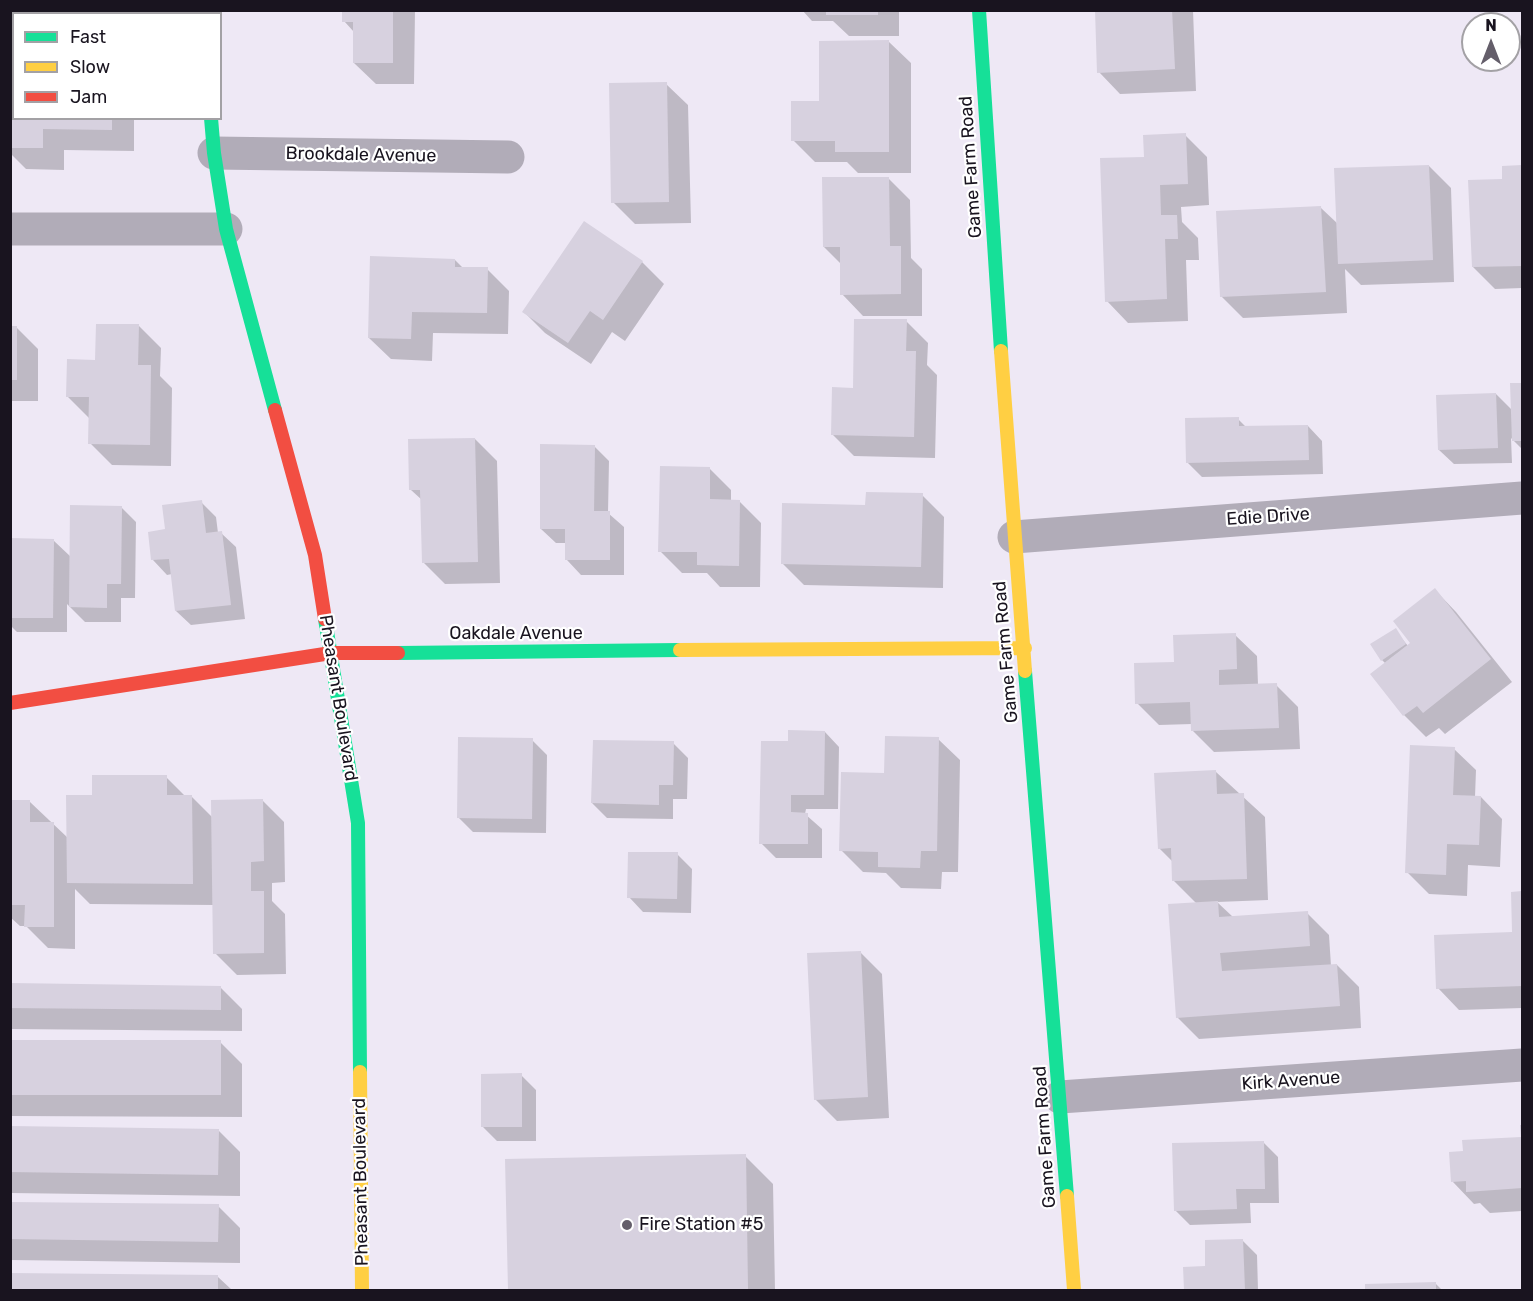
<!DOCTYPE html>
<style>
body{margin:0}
#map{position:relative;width:1533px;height:1301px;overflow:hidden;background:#eee8f5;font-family:Rubik,sans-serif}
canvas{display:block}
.frame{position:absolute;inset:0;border:12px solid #19141f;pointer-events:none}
.legend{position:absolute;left:12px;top:12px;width:210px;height:108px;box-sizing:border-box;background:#fff;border:2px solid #a3a1a5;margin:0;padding:8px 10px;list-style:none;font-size:18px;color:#19141f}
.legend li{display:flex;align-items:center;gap:12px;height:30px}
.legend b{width:30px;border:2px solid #a3a1a5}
.north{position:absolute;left:1461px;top:12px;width:60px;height:60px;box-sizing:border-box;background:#fff;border:2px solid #a3a1a5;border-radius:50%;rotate:0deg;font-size:16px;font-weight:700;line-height:24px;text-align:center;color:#19141f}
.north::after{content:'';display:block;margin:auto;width:21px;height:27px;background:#645e6a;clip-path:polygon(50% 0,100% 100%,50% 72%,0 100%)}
</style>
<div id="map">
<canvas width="1533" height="1301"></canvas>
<div class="frame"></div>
<ul class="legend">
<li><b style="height:8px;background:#16e098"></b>Fast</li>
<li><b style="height:8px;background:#ffcf43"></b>Slow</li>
<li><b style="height:8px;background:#f24e42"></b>Jam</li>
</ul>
<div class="north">N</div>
</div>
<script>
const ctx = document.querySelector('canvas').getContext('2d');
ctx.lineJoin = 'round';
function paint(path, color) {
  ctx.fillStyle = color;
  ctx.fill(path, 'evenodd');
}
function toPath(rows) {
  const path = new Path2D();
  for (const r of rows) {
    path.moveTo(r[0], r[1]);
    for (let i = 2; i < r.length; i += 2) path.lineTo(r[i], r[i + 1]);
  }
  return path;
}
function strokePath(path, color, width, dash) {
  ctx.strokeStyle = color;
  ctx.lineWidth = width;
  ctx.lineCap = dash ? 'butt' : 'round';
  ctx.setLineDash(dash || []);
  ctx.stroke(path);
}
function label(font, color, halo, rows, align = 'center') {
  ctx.font = font + ' Rubik,sans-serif';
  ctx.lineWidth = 4.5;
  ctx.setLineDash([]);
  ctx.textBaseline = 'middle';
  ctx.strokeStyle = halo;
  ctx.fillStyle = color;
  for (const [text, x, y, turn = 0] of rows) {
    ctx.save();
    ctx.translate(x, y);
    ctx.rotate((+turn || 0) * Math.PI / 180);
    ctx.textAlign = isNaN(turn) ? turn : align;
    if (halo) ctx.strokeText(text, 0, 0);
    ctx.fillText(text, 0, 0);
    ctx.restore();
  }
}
const shadow = toPath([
 [344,10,415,10,414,84,376,84,354,63,354,32,344,21],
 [802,10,899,10,899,36,849,36,833,21,812,21],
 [1096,10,1193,10,1196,91,1120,94,1099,72],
 [889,42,911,63,911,173,858,173,847,162,815,162,793,140,820,102],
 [10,78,14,118,134,118,134,151,64,150,64,170,26,169,10,153],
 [666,84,688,105,691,223,635,224,613,202],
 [1185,135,1207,157,1209,205,1181,207,1182,222,1198,238,1199,260,1186,260,1188,321,1128,323,1107,301,1146,158],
 [1429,166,1451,188,1454,282,1361,285,1345,269,1347,313,1243,318,1221,296,1321,208,1338,224],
 [1503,167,1522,167,1522,288,1495,289,1473,267,1504,181],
 [888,178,910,200,911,258,922,269,922,316,863,316,842,294,841,264,824,247],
 [455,260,463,268,487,269,509,291,508,334,433,333,432,361,391,359,369,338],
 [642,262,664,284,625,341,612,332,591,364,545,333,524,312],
 [906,321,928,343,927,365,937,375,935,458,854,456,833,435,854,389],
 [139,326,161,348,160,376,172,388,171,466,112,465,90,443,89,418,67,396,97,362],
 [10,327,16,327,38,349,38,401,10,401],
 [1522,384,1522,449,1511,438,1512,463,1454,464,1439,450,1496,394,1513,411,1512,385],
 [1238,419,1247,428,1308,426,1322,441,1323,474,1202,477,1187,462],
 [475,439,497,461,500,583,445,584,423,562,422,500,411,490],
 [594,446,609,461,608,513,624,527,624,575,581,575,567,560,567,543,556,543,541,529],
 [709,468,731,490,731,501,739,501,761,523,760,587,720,587,707,573,682,573,660,551],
 [922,495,944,517,943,588,804,585,783,564,867,506],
 [201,502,216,517,218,533,221,533,236,547,245,619,191,625,176,611,172,574,167,575,153,560,167,530],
 [121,507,136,522,135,598,121,598,121,622,85,622,67,604,67,632,17,632,10,625,10,540,53,540,71,557],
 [1435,590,1456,612,1512,682,1445,734,1439,728,1426,737,1404,715,1372,675,1386,664,1382,660,1395,630,1408,646,1412,643],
 [1235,635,1257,656,1258,685,1276,685,1298,707,1300,749,1214,752,1192,730,1192,724,1159,725,1137,703,1175,663],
 [825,732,839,747,838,809,806,809,805,814,822,829,822,858,776,858,761,843,789,743],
 [938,739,960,760,958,872,942,872,941,889,901,888,886,873,863,872,841,850,885,774],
 [532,740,547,755,546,833,473,832,458,817],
 [673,743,688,758,687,799,673,799,673,819,607,818,592,803],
 [1454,749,1476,770,1475,797,1481,797,1502,819,1500,867,1468,865,1467,896,1429,894,1407,872],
 [1216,772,1265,817,1268,900,1217,902,1233,917,1307,913,1329,935,1331,966,1337,965,1359,987,1361,1028,1199,1039,1177,1017,1196,903,1173,880,1173,862,1159,848],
 [166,777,186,797,192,797,213,818,263,801,284,822,285,882,272,883,272,901,285,914,286,974,237,975,215,953,214,905,90,904,75,889,75,949,48,948,26,926,20,926,10,917,10,802,30,802,68,838,93,796],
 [677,854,692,869,691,913,643,912,629,897],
 [1513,893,1522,893,1522,1008,1459,1010,1438,988,1514,933],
 [860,952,882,974,889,1118,837,1121,815,1099],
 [10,985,220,987,242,1009,242,1031,10,1029],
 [10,1041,220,1042,242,1064,242,1117,10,1116],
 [521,1075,536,1090,536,1141,497,1141,483,1127],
 [1522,1126,1522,1211,1490,1213,1480,1203,1474,1204,1453,1182,1465,1152,1464,1142,1522,1138],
 [10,1128,218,1130,240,1152,240,1196,10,1193],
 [1264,1143,1278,1157,1279,1203,1250,1203,1251,1223,1190,1225,1175,1210],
 [745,1156,773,1184,775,1290,509,1290,507,1160],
 [10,1204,218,1206,240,1228,240,1263,10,1260],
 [1242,1240,1257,1255,1258,1290,1186,1290,1185,1268,1207,1268],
 [10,1274,218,1277,232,1290,10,1290],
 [1435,1283,1442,1290,1367,1290,1367,1286]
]);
const building = toPath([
 [342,10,393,10,393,63,353,63,353,22,342,22],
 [826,10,878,10,878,15,826,15],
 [1095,10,1172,10,1175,69,1097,73],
 [889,40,889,152,835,152,835,141,791,141,791,101,819,101,819,41],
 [10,76,14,77,14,118,112,118,112,130,43,129,43,148,10,148],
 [667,82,669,202,611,203,609,83],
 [1186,133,1188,184,1160,185,1161,215,1177,215,1178,239,1165,239,1167,299,1105,302,1100,158,1144,157,1143,135],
 [1429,165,1433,260,1338,264,1334,168],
 [1522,165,1522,266,1472,267,1468,180,1502,179,1502,166],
 [822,177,889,177,890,246,901,246,901,294,840,295,840,247,823,247],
 [1321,206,1326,292,1220,297,1216,211],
 [584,221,643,261,603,320,590,311,568,343,522,312],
 [370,256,455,259,455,267,488,267,487,313,412,312,411,339,368,338],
 [854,319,907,319,906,351,916,351,914,437,831,435,832,387,853,388],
 [96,324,139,324,138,365,151,365,150,445,88,444,89,397,66,397,67,359,95,360],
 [10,326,17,326,17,380,10,380],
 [1510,383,1522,383,1522,441,1512,441],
 [1496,393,1498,448,1438,450,1436,395],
 [1239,417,1239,426,1308,425,1309,460,1186,463,1185,418],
 [475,438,478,562,422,563,420,490,409,490,408,439],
 [540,444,595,445,594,511,610,511,610,560,565,560,565,529,540,529],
 [660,466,710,467,710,499,740,500,739,566,697,565,697,552,658,552],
 [866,492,923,493,921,567,781,564,782,503,865,505],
 [202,500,206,533,222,531,231,605,175,611,169,559,151,560,148,532,165,529,162,505],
 [70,505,122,506,121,584,107,584,107,608,69,607],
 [10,538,54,539,53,618,10,618],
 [1435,588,1491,659,1423,713,1417,706,1403,716,1370,674,1410,643,1393,621],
 [1396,628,1406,644,1381,661,1370,644],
 [1236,633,1237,669,1219,670,1219,685,1277,683,1279,728,1191,731,1190,702,1135,704,1134,663,1174,662,1173,635],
 [788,730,825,731,824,795,791,795,791,812,808,813,808,844,759,844,761,741,788,741],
 [885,736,939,737,937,851,921,851,920,868,878,867,878,852,839,851,841,772,884,773],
 [458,737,533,738,532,819,457,818],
 [593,740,674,741,673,785,659,785,659,805,591,803],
 [1410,745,1455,747,1453,795,1481,796,1479,845,1447,844,1446,875,1405,873],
 [1216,770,1217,794,1244,793,1247,879,1172,881,1171,848,1158,849,1154,773],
 [92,775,167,775,167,795,192,795,193,884,67,883,66,795,92,795],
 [263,799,264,861,251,862,251,891,264,891,264,953,213,954,211,800],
 [10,800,30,800,30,822,54,822,54,927,24,927,25,905,10,905],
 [628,852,678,852,677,899,627,898],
 [1522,891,1522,986,1436,989,1434,935,1512,932,1511,892],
 [1218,901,1219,917,1308,911,1310,946,1220,953,1222,971,1337,964,1340,1006,1176,1018,1168,904],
 [861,951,868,1097,814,1100,807,953],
 [10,983,221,986,221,1010,10,1008],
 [10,1040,221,1040,221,1095,10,1095],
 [522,1073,522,1127,481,1127,481,1074],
 [1520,1125,1522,1125,1522,1188,1466,1192,1466,1181,1451,1182,1449,1152,1463,1151,1462,1140,1521,1137],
 [10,1126,219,1129,218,1175,10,1172],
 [1264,1141,1265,1189,1236,1189,1237,1209,1174,1211,1172,1143],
 [746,1154,748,1290,508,1290,505,1159],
 [10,1202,219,1204,218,1242,10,1239],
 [1243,1239,1245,1290,1184,1290,1183,1267,1205,1266,1205,1240],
 [10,1273,218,1275,218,1290,10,1290],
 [1436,1282,1436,1290,1365,1290,1365,1284]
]);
const street = toPath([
 [202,10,202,14],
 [214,153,508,157],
 [10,229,226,229],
 [1014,537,1522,498],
 [1060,1097,1522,1065]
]);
const fast = toPath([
 [979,10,1001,351],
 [211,118,214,153,226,229,275,410],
 [325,619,358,823,360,1072],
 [398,653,680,650],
 [1025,671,1067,1196]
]);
const slow = toPath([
 [1001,351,1025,671],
 [680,650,1025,648],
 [360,1072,362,1290],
 [1067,1196,1074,1290]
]);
const jam = toPath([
 [275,410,315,555,325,619],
 [10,703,331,653,398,653]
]);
const markers = [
 [627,1225,6,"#645e6a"]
];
const streetNames = [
 ["Brookdale Avenue",361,155,1],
 ["Game Farm Road",971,167,-94],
 ["Edie Drive",1268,517,-4],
 ["Oakdale Avenue",516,634],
 ["Game Farm Road",1006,652,-95],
 ["Pheasant Boulevard",338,698,81],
 ["Kirk Avenue",1291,1081,-4],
 ["Game Farm Road",1045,1137,-94],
 ["Pheasant Boulevard",361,1182,-91]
];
const poiNames = [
 ["Fire Station #5",639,1225]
];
paint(shadow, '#0003');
paint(building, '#d7d1df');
strokePath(street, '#b1acb8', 33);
strokePath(fast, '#16e098', 14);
strokePath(slow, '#ffcf43', 14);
strokePath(jam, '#f24e42', 14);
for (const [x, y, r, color] of markers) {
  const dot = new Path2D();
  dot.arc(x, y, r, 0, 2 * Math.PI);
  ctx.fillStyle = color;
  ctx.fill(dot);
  strokePath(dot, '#fff', 2);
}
label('18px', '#19141f', '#fff', streetNames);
label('18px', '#19141f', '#fff', poiNames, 'left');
</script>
